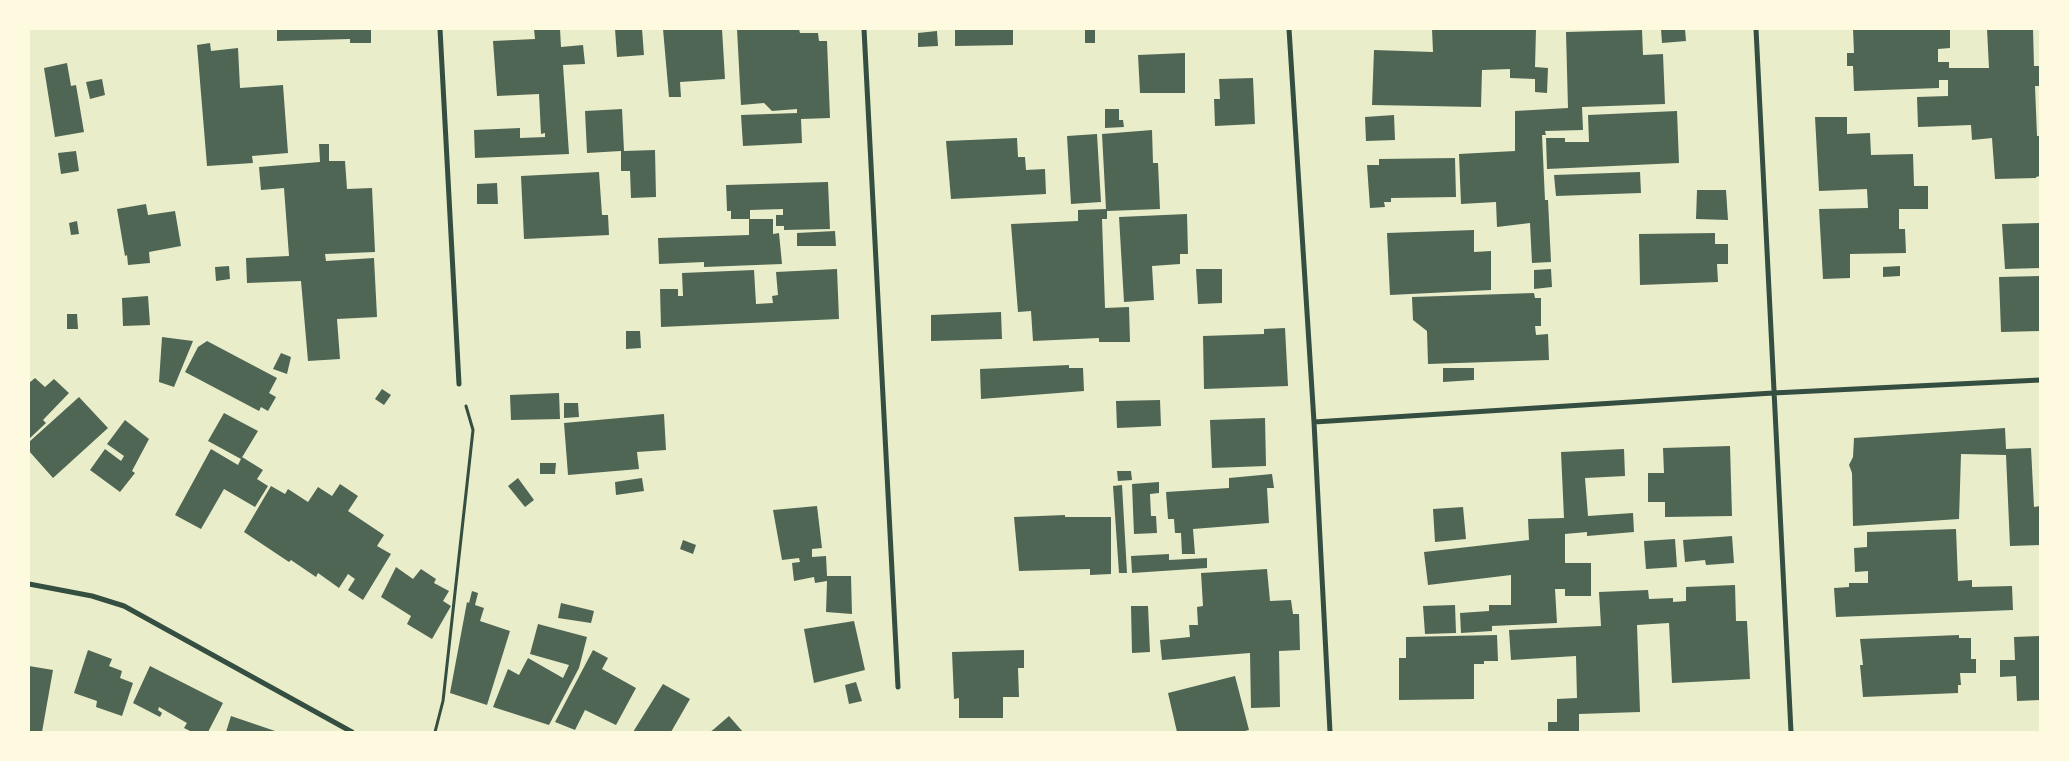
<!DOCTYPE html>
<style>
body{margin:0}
#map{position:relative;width:2069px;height:761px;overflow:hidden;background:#e9edc9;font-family:Poppins,sans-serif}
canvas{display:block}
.frame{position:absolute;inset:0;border:30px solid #fefae0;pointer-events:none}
</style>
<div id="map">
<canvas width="2069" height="761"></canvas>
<div class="frame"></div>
</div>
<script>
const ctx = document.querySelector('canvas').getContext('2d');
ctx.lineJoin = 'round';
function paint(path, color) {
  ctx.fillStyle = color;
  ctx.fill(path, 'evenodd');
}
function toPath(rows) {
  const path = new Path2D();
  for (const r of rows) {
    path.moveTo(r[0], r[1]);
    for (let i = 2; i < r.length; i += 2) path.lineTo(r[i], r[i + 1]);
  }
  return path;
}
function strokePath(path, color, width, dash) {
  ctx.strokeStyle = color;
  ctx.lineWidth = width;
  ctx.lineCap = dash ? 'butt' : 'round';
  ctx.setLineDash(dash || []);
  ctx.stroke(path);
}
const building = toPath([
 [277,29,371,29,371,43,350,43,350,39,277,41],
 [534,29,560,29,561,47,583,45,585,64,563,65,569,154,475,158,474,130,520,128,520,138,545,137,545,133,541,134,539,94,497,96,493,41,535,39],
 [615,29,642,29,644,55,617,57],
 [663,29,722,29,725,79,680,82,681,97,669,97],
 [737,29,799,29,800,33,818,33,819,41,827,41,830,118,801,119,802,143,743,146,741,115,797,113,797,109,772,111,764,103,741,105],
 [1013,29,1013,45,955,46,955,30],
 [1085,29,1095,29,1095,43,1085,43],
 [1432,29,1536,29,1535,67,1548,68,1547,93,1535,92,1535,79,1510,78,1510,69,1482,70,1481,107,1372,105,1374,50,1433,52],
 [1661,29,1685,29,1686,41,1662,43],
 [1853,29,1950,29,1950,48,1938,49,1938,62,1949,62,1949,68,1989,68,1987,29,2033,29,2034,66,2040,66,2040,86,2035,86,2037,136,2040,136,2040,176,2036,177,2036,178,1995,179,1992,138,1972,140,1971,125,1918,127,1917,97,1948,96,1948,80,1939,80,1939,88,1854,91,1853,66,1847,66,1847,53,1854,53],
 [1642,30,1643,55,1663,54,1665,104,1582,107,1583,130,1545,131,1546,135,1542,135,1545,200,1548,200,1551,262,1532,263,1530,223,1497,227,1496,202,1461,204,1459,154,1515,151,1515,111,1568,108,1566,32],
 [937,31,938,46,918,47,918,33],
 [210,43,211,51,238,48,240,88,283,85,288,153,252,156,253,163,207,166,197,45],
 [1185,53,1185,93,1140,93,1138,55],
 [67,63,71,86,76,85,84,132,55,137,44,68],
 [1253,78,1255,124,1215,126,1214,99,1220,99,1219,79],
 [102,79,105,95,90,99,86,82],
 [622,109,624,151,655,150,656,197,631,198,630,171,621,171,621,151,587,153,585,111],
 [1105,109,1119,109,1119,120,1123,120,1124,127,1105,128],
 [1677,111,1679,163,1547,169,1546,138,1565,138,1565,142,1589,142,1588,115],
 [1394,115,1395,140,1366,141,1365,117],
 [1815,117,1847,117,1847,134,1870,133,1871,155,1913,154,1914,186,1928,186,1928,209,1899,209,1899,229,1905,229,1906,253,1850,254,1850,278,1823,279,1819,209,1868,208,1867,189,1819,191],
 [1152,130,1153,163,1158,163,1160,209,1107,211,1107,219,1102,219,1105,308,1129,307,1130,342,1099,342,1099,338,1033,341,1031,311,1018,312,1011,224,1078,221,1078,210,1106,209,1102,134],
 [1097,134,1101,202,1071,204,1067,136],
 [1017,138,1018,157,1025,157,1026,170,1045,169,1046,194,951,199,946,141],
 [319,144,329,144,329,161,345,161,347,189,372,188,375,252,325,254,326,261,374,258,377,317,337,319,340,359,308,361,301,281,247,283,246,258,289,256,284,188,261,190,259,167,320,162],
 [76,151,79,171,61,174,58,153],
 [1455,158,1456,197,1391,198,1391,202,1384,202,1385,207,1370,208,1367,165,1379,165,1379,159],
 [599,172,602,215,608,215,609,235,524,239,521,176],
 [1640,172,1641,193,1556,196,1554,175],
 [828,182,830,229,784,230,784,226,776,226,776,215,783,215,783,209,750,210,750,219,731,219,731,211,727,211,726,185],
 [497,183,498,204,477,204,477,184],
 [1697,190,1726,190,1728,220,1696,219],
 [146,204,148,215,175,211,181,246,149,252,150,263,128,265,127,255,125,256,117,209],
 [1187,214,1188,254,1180,254,1180,264,1152,266,1154,300,1124,302,1119,217],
 [749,219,773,219,773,234,779,233,782,264,704,267,704,262,659,264,658,238,749,235],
 [77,221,79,234,71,235,69,223],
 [2040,223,2040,268,2005,269,2002,224],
 [1474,230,1474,252,1491,251,1491,290,1390,295,1387,233],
 [835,231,836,246,797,246,797,233],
 [1715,233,1715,244,1728,244,1728,264,1717,264,1718,282,1640,285,1639,234],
 [229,266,230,279,216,281,215,267],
 [1900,266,1900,276,1883,277,1883,267],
 [837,269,839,319,661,327,660,289,678,289,678,296,683,296,682,273,754,270,756,304,773,303,772,296,778,295,776,272],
 [1196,269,1222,269,1222,303,1198,304],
 [1551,269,1552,287,1534,289,1534,270],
 [2040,276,2040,331,2001,332,1999,277],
 [1534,293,1535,298,1541,298,1541,326,1535,326,1536,335,1548,334,1549,360,1428,364,1427,331,1413,320,1412,297],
 [148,296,150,325,123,326,122,298],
 [1001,312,1002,339,931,341,931,315],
 [67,314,77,314,78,329,67,329],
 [1285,328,1288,386,1204,389,1203,336,1264,334,1264,329],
 [626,331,640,331,641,348,626,349],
 [162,337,193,341,174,387,159,382],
 [207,341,277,378,269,393,276,397,268,411,261,407,259,411,185,372,198,347],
 [281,353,291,357,287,374,273,369],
 [1069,365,1069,368,1083,368,1084,391,981,399,980,369],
 [1443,368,1474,368,1474,380,1443,382],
 [35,378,45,387,54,379,69,393,43,420,46,423,29,439,29,383],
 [382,389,391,395,384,405,375,399],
 [559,393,560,419,511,420,510,395],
 [79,397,108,428,53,478,29,451,29,442],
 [1160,400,1161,426,1117,428,1116,401],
 [564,403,578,403,579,417,564,418],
 [224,413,258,431,241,459,208,441],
 [664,414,666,450,637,452,639,469,568,475,564,423],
 [1265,418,1266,466,1212,468,1210,420],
 [125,420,149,439,132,471,135,473,120,492,90,470,105,449,121,461,124,456,107,444],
 [2005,428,2006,449,2031,448,2034,507,2040,506,2040,545,2010,546,2006,455,1961,454,1959,519,1853,526,1852,473,1849,465,1853,457,1854,438],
 [1730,446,1732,516,1665,517,1665,502,1648,502,1648,473,1664,473,1663,448],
 [211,449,238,465,242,457,263,470,257,479,268,486,255,507,224,489,201,529,175,515],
 [1624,449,1625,476,1585,478,1588,516,1633,513,1634,532,1587,536,1587,532,1565,534,1565,563,1591,563,1591,596,1565,596,1565,589,1555,589,1557,623,1492,626,1492,631,1461,633,1460,613,1489,611,1489,605,1511,605,1511,575,1428,585,1424,552,1529,540,1528,519,1564,518,1561,452],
 [540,463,556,463,555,474,540,474],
 [1117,471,1131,471,1132,480,1118,481],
 [1272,474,1274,488,1267,488,1269,523,1193,529,1195,554,1182,554,1181,533,1175,533,1174,519,1168,519,1166,492,1229,488,1229,478],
 [518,478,534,500,525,507,508,486],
 [642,478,644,491,616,495,615,482],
 [1159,482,1159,493,1150,494,1151,516,1156,516,1157,533,1134,534,1132,484],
 [340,484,358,496,348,511,384,535,377,546,391,554,363,600,348,590,355,579,348,574,339,588,318,573,316,577,291,560,289,562,244,532,271,486,285,494,288,489,308,502,318,487,332,496],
 [1122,485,1127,573,1119,573,1113,486],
 [817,506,822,548,812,549,812,557,826,556,827,576,851,576,852,614,826,612,827,581,815,583,814,577,794,581,792,563,800,562,799,558,782,560,773,510],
 [1463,507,1466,539,1435,542,1433,509],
 [1065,515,1065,517,1111,517,1111,574,1090,575,1090,569,1019,571,1014,517],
 [1956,529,1958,581,1972,580,1972,587,2012,586,2013,610,1836,617,1834,588,1849,587,1849,583,1868,583,1868,571,1855,572,1854,548,1867,547,1867,532],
 [1732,536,1734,563,1706,565,1705,560,1685,562,1683,540],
 [1675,539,1677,567,1646,569,1644,541],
 [683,540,696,545,693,554,680,549],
 [1169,554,1169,560,1207,558,1207,568,1132,573,1131,556],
 [396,567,413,579,421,569,436,579,434,583,449,591,443,601,451,606,432,639,407,624,411,616,381,597],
 [1267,569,1270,601,1291,600,1293,614,1299,614,1300,650,1279,651,1280,707,1251,708,1250,653,1162,660,1160,640,1190,637,1189,625,1198,625,1197,607,1203,606,1201,573],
 [1735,585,1736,621,1747,621,1750,679,1672,683,1669,623,1637,625,1640,712,1579,714,1579,732,1548,732,1548,722,1557,722,1557,699,1577,698,1576,656,1511,660,1509,630,1601,626,1599,592,1648,590,1649,599,1673,598,1673,602,1686,601,1686,587],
 [472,591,478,593,475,605,484,608,480,621,510,631,487,705,450,693,467,602,469,603],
 [561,603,594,611,591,623,558,618],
 [1455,605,1456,633,1425,634,1423,606],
 [1131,606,1148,606,1150,652,1132,653],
 [854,621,865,670,814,683,804,629],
 [538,624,587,637,579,668,549,725,493,707,508,669,519,675,528,658,563,678,569,665,530,654],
 [1497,635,1498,661,1484,661,1484,664,1474,664,1474,699,1399,700,1399,658,1406,658,1406,637],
 [1959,635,1959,638,1971,638,1971,659,1976,659,1976,673,1960,673,1961,685,1958,685,1958,693,1863,697,1860,665,1863,665,1860,639],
 [2040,636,2040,700,2017,701,2016,676,2000,677,2000,660,2015,660,2014,637],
 [88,650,112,659,109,666,122,671,120,678,133,683,122,716,96,707,97,701,74,693],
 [593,650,608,658,602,669,636,688,616,725,585,710,575,730,555,722],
 [1024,650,1024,668,1018,668,1019,697,1003,697,1003,718,959,718,959,698,954,699,952,652],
 [29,666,53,670,42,732,29,732],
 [150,666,223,703,208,732,192,732,184,728,187,723,159,707,158,710,162,713,160,717,133,703],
 [1235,676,1249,730,1241,732,1177,732,1168,693],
 [856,682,862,701,849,704,845,685],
 [663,684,690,699,671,732,633,732],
 [231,716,278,732,226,732],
 [729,716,743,732,710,732,714,729]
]);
const path = toPath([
 [435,732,443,701,473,430,466,406]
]);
const minor = toPath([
 [440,29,459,384],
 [864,29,898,687],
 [1289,29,1314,422,1330,732],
 [1756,29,1791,732],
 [1314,422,1773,393,2040,380],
 [29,584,92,596,124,606,352,732]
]);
paint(building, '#4f6655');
strokePath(path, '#344e41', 3);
strokePath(minor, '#344e41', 5);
</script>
